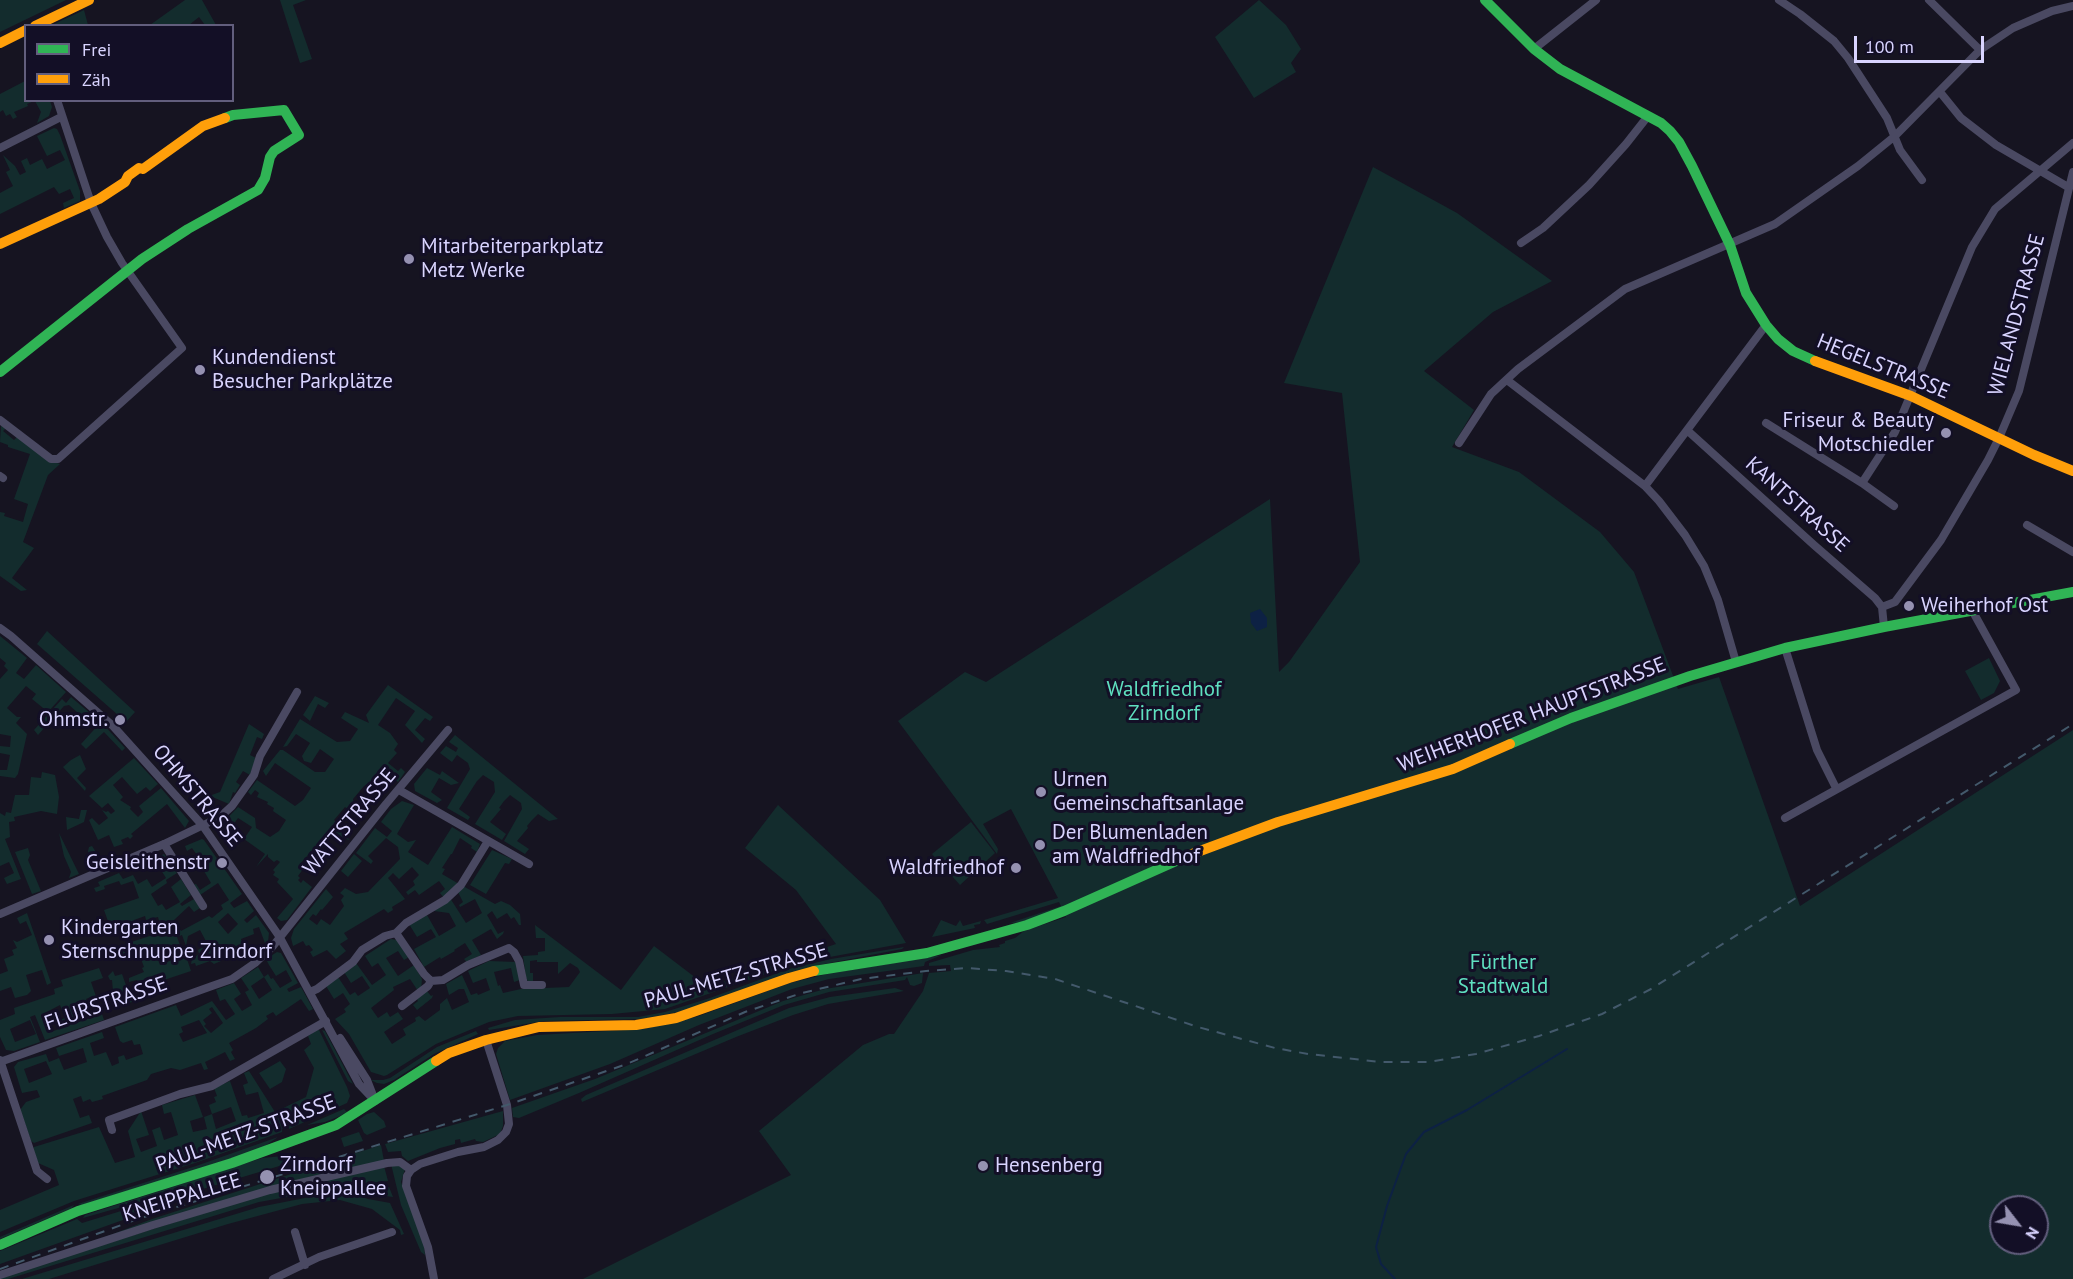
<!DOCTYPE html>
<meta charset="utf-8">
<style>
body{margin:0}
#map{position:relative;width:2073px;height:1279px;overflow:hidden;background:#161421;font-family:"PT Sans",sans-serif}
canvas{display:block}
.legend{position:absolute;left:24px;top:24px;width:210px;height:78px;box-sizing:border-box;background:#130f26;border:2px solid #625e7d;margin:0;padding:8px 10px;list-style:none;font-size:18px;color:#d9d4ff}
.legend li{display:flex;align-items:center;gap:12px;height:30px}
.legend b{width:30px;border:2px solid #625e7d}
.north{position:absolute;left:1989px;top:1195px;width:60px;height:60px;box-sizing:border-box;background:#130f26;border:2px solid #625e7d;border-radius:50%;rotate:121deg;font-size:16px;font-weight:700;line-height:24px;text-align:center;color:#d9d4ff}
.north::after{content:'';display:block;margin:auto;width:21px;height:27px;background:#9591b1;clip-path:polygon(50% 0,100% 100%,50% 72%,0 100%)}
.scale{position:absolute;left:1854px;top:36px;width:130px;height:27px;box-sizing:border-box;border:3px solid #d9d4ff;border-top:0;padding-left:8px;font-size:18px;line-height:21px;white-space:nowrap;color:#d9d4ff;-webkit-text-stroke:4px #130f26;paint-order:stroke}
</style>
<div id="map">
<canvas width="2073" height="1279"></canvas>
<ul class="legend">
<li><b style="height:8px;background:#30b455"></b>Frei</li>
<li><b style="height:8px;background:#ff9f0a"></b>Zäh</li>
</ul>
<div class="north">N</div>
<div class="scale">100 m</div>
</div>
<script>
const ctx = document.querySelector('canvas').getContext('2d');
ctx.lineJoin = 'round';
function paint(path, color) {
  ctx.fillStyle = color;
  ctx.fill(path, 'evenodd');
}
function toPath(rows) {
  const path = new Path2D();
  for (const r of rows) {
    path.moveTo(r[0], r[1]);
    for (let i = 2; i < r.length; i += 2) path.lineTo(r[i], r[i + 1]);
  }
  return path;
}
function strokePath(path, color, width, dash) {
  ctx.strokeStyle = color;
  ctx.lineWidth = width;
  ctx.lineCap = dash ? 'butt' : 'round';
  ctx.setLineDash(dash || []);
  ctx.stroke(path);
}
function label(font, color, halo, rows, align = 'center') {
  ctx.font = font + ' "PT Sans",sans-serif';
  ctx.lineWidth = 6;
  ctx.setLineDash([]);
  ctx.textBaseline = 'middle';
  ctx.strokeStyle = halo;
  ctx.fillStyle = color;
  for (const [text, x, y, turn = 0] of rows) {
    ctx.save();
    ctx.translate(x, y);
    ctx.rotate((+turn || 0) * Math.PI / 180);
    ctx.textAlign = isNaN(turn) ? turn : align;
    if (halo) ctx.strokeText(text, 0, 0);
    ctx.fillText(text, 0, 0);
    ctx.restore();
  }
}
const green = toPath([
 [0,0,66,0,0,32],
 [185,0,202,0,216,25,205,25,199,17,189,25,150,25],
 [280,0,306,0,293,5,312,59,300,63],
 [1259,0,1286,25,1301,49,1291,63,1296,72,1254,98,1215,37],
 [84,10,88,25,52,25],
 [25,81,26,100,34,101,27,104,28,106,14,112,17,117,13,119,10,114,6,116,3,110,0,112,0,94],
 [35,101,50,101,52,107,49,116,37,123,41,112],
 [54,128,57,129,60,135,80,191,80,201,64,208,63,203,74,198,70,189,59,194,54,187,0,214,0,193,13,186,6,172,10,170,3,155,15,166,20,175,26,172,21,161,27,158,30,165,42,159,47,169,65,160,60,150,47,156,37,136],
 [1373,167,1457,213,1552,281,1493,312,1424,371,1474,410,1452,447,1519,472,1600,532,1634,572,1678,689,1719,677,1800,906,2073,730,2073,1279,583,1279,791,1175,759,1131,863,1045,889,1034,894,1034,923,991,929,973,951,971,950,965,929,966,929,963,973,950,1000,947,999,945,1005,943,1005,941,1015,938,1024,931,1066,917,1062,908,1025,922,1010,923,1061,906,1059,902,987,924,984,920,1058,898,1011,809,983,824,998,849,997,854,898,721,965,672,986,682,1270,499,1279,672,1289,662,1360,562,1342,393,1284,383],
 [2001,1207,2037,1207,2037,1243,2001,1243],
 [1,425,6,428,3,431,14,440,17,437,50,461,60,464,48,475,23,542,34,548,12,578,27,590,21,591,0,576,0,512,5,513,4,516,23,522,28,504,14,499,30,454,8,447,8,445,0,442],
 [47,631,135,712,126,722,37,644],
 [0,636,27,658,16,673,24,679,36,665,66,692,48,712,32,699,36,694,26,686,7,708,17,717,21,717,16,723,27,734,18,774,15,778,0,776,0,770,7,770,10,755,0,753,0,746,10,747,11,736,0,734,0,679,8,670,4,666,6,663,0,658],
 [1989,658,2000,681,1994,693,1981,700,1965,671],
 [388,685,433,717,430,721,425,718,415,730,425,739,422,743,405,725,415,711,396,698,378,725,390,733,398,744,394,750,397,753,388,763,398,771,401,768,405,772,398,782,382,769,370,783,364,786,353,799,355,808,352,812,345,807,334,820,346,831,343,834,350,840,341,838,331,830,322,840,326,844,320,851,315,847,300,864,303,869,298,876,300,878,298,880,301,883,303,880,312,887,287,920,281,921,277,918,293,899,277,882,279,879,273,875,275,872,273,870,280,862,277,860,274,862,268,857,268,854,256,867,265,854,244,839,252,827,238,818,228,832,221,838,217,829,238,807,255,818,256,828,270,837,279,831,286,820,273,811,274,808,267,804,268,802,257,797,259,793,255,790,251,795,248,792,257,780,295,806,303,800,311,788,275,763,266,776,263,771,280,750,283,750,315,772,325,772,334,759,320,749,311,763,304,761,302,756,310,743,296,734,287,746,283,747,300,719,337,742,350,741,358,729,341,718,345,712,369,723,366,715],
 [315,696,329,703,325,708,318,704,310,721,303,715],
 [71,697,91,714,79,729,70,721,78,713,69,705,64,706,38,735,34,730,62,699,66,703],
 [101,722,125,748,122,751,104,732,86,749,81,744],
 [249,724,264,734,262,739,257,737,250,755,256,758,250,775,243,771,236,782,240,785,235,793,233,792,229,804,210,796,206,807,195,803,209,796,220,792],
 [455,735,558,819,549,821,538,814,532,820,527,826,528,828,517,841,529,849,525,854,504,841,522,809,521,803,510,795,504,801,499,808,501,809,490,822,506,834,502,840,475,824,495,792,494,782,483,775,477,781,459,809,470,817,468,820,447,808,470,769,468,763,457,755,452,762,440,753,446,746,456,752,458,748,449,742],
 [80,755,86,769,77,778,86,788,85,791,63,767,71,760],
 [134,758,158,784,150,791,146,787,137,794,122,777,113,785,123,797,120,800,131,807,130,809,138,817,143,812,139,806,161,788,189,821,185,828,167,804,131,834,133,836,130,839,128,837,121,840,123,844,114,847,109,835,98,840,89,820,92,818,99,825,108,818,102,810,106,812,108,811,111,814,115,811,108,803,102,808,89,796],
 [427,768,440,775,442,771,459,783,451,785,439,778,431,792,442,800,437,803,415,791,414,784],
 [42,772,55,775,59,797,57,814,41,811,14,817,15,821,9,822,10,837,5,839,21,879,7,884,4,878,14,873,9,862,0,866,0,813,5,816,6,812,11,813,15,795,29,795,31,777,41,778],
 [402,801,414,805,397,834,408,842,416,840,408,852,428,865,452,827,480,844,477,852,471,848,472,846,460,838,452,854,451,854,442,868,445,869,442,874,459,884,444,898,440,893,445,889,439,881,419,895,415,890,408,895,406,892,415,885,413,881,419,875,412,867,399,879,393,873,388,878,405,899,392,907,393,910,388,913,384,909,344,933,348,939,340,944,346,951,336,959,327,950,313,957,310,952,313,950,309,945,306,946,303,941,293,946,291,938,294,929,326,889,333,897,322,910,321,909,316,916,313,914,309,919,317,925,321,919,330,925,344,906,341,900,344,896,340,893,345,888,356,894,368,892,400,859,398,847,386,838,368,856,373,861,371,864,356,853,375,828,387,837,392,831,381,822,391,809],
 [778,805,880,900,906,943,797,963,665,1009,612,1014,518,1016,489,1022,436,1044,387,1075,384,1076,371,1072,349,1034,335,1019,346,1012,344,1009,350,1004,343,993,334,999,326,986,338,977,350,995,355,992,358,996,370,988,362,976,351,983,344,972,356,963,372,985,386,975,378,963,372,967,365,956,391,939,397,940,409,957,404,960,398,951,386,958,398,976,414,965,422,979,421,990,418,991,410,979,393,987,394,990,371,1008,378,1018,387,1012,390,1017,398,1012,403,1019,384,1032,392,1044,406,1035,403,1029,416,1021,415,1018,419,1016,425,1021,440,1010,440,1004,447,998,452,1010,469,1002,464,989,459,989,449,995,446,984,462,975,471,995,477,993,478,995,490,990,486,978,473,983,468,971,489,961,516,962,520,980,514,982,511,968,494,972,498,986,500,985,503,993,521,989,569,987,580,972,578,968,570,963,558,974,558,962,537,962,537,960,530,961,530,973,533,973,533,982,529,983,526,978,523,956,538,955,538,952,545,951,545,938,536,938,535,925,621,990,654,946,696,978,699,990,836,944,796,890,745,848],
 [81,810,87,810,84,822,67,830,66,817,79,819],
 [971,822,995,853,960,885,932,854],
 [59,833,79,874,69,878,71,872,64,856],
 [202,839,204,840,242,894,230,903,234,908,247,901,254,911,244,920,247,923,256,915,269,933,268,942,266,946,259,927,253,929,254,934,241,939,245,952,240,952,237,955,233,951,220,955,221,961,214,964,210,961,196,966,195,963,191,964,192,959,199,954,198,950,208,945,200,930,188,936,186,946,182,935,177,937,181,948,179,950,185,953,191,971,140,988,137,980,129,982,129,978,144,972,142,968,144,967,141,959,138,959,135,951,113,958,116,947,162,932,158,917,146,920,145,916,134,920,134,922,124,925,123,923,110,927,104,910,139,898,133,881,121,885,119,881,104,886,105,889,96,892,94,888,100,886,98,882,119,873,123,879,133,875,138,884,147,879,152,887,166,878,156,862,141,871,137,866,164,854,177,873,166,880,167,883,151,894,158,906,162,904,166,910,180,902,171,887,181,879,191,895,180,904,182,906,194,899,200,908,194,912,189,906,174,920,181,931,209,916,212,918,223,909,221,905,229,900,218,883,200,895,193,885,196,884,200,890,211,883,204,871,206,869,202,862,192,848,187,851,185,846],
 [228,913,238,924,228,934,218,922],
 [167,945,169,948,172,947,175,956,172,957,172,960,160,965,154,949],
 [92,846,103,863,90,869,88,851,89,847],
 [28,848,30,855,28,860,41,891,32,894,15,852],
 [492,850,512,859,509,864,505,863,486,894,470,885],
 [354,854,362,861,348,877,341,871],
 [463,886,495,904,501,901,510,905,520,914,521,925,519,925,514,917,511,919,507,913,497,919,492,911,487,915,498,934,504,931,503,934,497,939,491,929,472,940,481,955,467,962,464,959,472,954,465,943,454,950,455,951,441,959,440,957,424,967,414,949,436,937,431,929,417,937,409,924,427,915,439,936,456,926,449,913,434,911,450,898,466,923,482,913,475,899,460,907,459,905,463,902,458,892],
 [27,913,51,983,47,985,42,970,26,975,31,991,27,995,15,998,11,987,0,991,0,974,8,971,4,959,14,955,12,950,17,948,13,940,17,942,32,935,26,921,20,924,17,918],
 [941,920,956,926,960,920,963,926,981,921,980,924,974,925,975,928,932,937],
 [904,947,902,949,819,965,679,1012,641,1019,544,1021,489,1030,488,1028,515,1020,560,1017,638,1017,665,1012,710,998,789,969,831,959],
 [277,952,281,953,298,983,287,989,289,992,301,987,313,1009,309,1011,301,999,276,1016,273,1012,266,1016,268,1019,256,1028,229,1043,233,1050,231,1052,235,1059,230,1061,225,1052,205,1062,208,1069,204,1070,201,1063,180,1070,171,1068,151,1074,147,1080,102,1096,103,1099,92,1102,90,1099,83,1102,81,1096,73,1099,80,1118,89,1115,92,1123,34,1143,31,1141,20,1110,26,1102,40,1097,37,1090,22,1093,14,1067,18,1062,46,1054,49,1062,59,1058,64,1070,87,1062,83,1048,59,1056,56,1048,102,1032,104,1038,90,1043,94,1056,106,1052,112,1066,119,1063,118,1057,124,1055,126,1060,143,1054,140,1044,134,1045,132,1040,123,1043,120,1041,115,1027,176,1005,181,1016,212,1001,226,1020,235,1014,225,999,220,1001,216,990,234,983,241,994,234,999,242,1011,252,1005,245,992,249,990,241,978,258,967,264,977,268,974,271,979,273,978,280,988,292,981,286,970,276,976,269,965,266,959],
 [264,977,272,990,259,999,251,986],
 [212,1007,223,1023,211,1033,204,1026,206,1024,203,1020,212,1013,209,1009],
 [199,1020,207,1033,183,1042,179,1034,183,1032,181,1027],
 [46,1061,52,1074,29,1083,24,1069],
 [942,955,925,962,924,966,829,979,792,989,699,1025,610,1064,510,1100,496,1054,498,1048,505,1041,537,1035,643,1029,696,1017,790,983,827,974],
 [99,968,103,978,91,982,99,1005,96,1006,93,996,86,999,88,1004,74,1009,79,1022,102,1014,104,1020,45,1040,35,1015,30,1017,40,1042,14,1051,6,1050,0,1037,0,1020,15,1014,14,1008,55,994,54,989,63,986,61,980],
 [60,1005,65,1018,56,1022,59,1029,51,1032,47,1031,41,1015],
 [30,1020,36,1034,15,1042,10,1029],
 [113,971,115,976,122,974,132,1002,122,1005,120,993,117,994,116,990,113,991,112,980,110,980,108,976],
 [923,973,922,983,914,986,910,985,907,977,905,980,829,992,784,1005,713,1034,579,1093,519,1118,513,1117,512,1108,595,1079,783,1001,825,989],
 [895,988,904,991,828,1004,793,1015,736,1037,582,1102,581,1099,586,1095,789,1008,830,997],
 [427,991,431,996,433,995,432,998,417,1010,413,1005,418,1001,416,998],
 [316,1030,319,1030,347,1087,350,1096,347,1103,289,1129,288,1126,282,1129,282,1132,195,1163,74,1201,0,1232,0,1210,59,1185,54,1170,38,1163,33,1149,34,1147,99,1127,115,1163,135,1157,128,1131,141,1111,149,1135,136,1139,141,1152,157,1146,152,1130,160,1127,164,1140,178,1135,171,1112,164,1114,162,1105,195,1095,203,1117,190,1121,193,1132,207,1129,204,1117,212,1114,209,1105,216,1102,214,1097,217,1096,214,1088,230,1081,242,1116,247,1115,248,1118,264,1113,258,1092,246,1095,243,1085,248,1083,244,1073,249,1071,275,1112,306,1097,314,1068,304,1050,311,1044,308,1036],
 [231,1107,236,1121,216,1129,212,1114],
 [322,1030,325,1031,353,1084,348,1081],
 [476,1031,478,1034,434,1054,394,1080,384,1084,377,1083,371,1080,383,1080,390,1078,437,1047],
 [280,1061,286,1069,282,1082,270,1089,259,1073],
 [344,1109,347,1112,340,1116,325,1122,307,1125],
 [503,1111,503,1126,500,1134,483,1142,476,1141,475,1139,461,1143,460,1139,455,1140,455,1144,440,1148,408,1161,402,1156,401,1151,388,1152,385,1144],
 [374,1112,384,1121,386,1127,367,1135,364,1133,358,1120,367,1114],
 [359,1132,363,1141,344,1147,341,1138],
 [278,1137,259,1150,82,1205,78,1204,196,1166],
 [381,1145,384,1161,71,1250,152,1219],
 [283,1156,286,1164,166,1200,164,1195,83,1218,85,1215,262,1158],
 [391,1164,400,1165,405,1169,401,1182,424,1245,425,1255,421,1252,401,1205],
 [384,1166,388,1181,347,1186,259,1202,8,1279,0,1279,0,1277,271,1192],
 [389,1187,393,1197,372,1194,362,1191],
 [348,1192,368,1199,390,1203,404,1234,401,1235,400,1230,372,1209,340,1200,302,1204,228,1224,49,1279,22,1279,259,1207,315,1196],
 [160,1199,162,1201,160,1202,162,1206,0,1264,0,1251,77,1219,82,1223],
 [74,1205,72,1208,0,1239,0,1237]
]);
const water = toPath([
 [1260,609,1267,618,1267,627,1257,631,1251,623,1250,613]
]);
const stream = toPath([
 [1395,1279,1381,1264,1376,1247,1387,1206,1406,1154,1424,1132,1467,1110,1567,1049]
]);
const street = toPath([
 [1779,0,1800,14,1834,41,1848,58,1887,118,1900,150,1922,180],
 [1929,0,1980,50],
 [1534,49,1596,0],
 [1940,92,1961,118,1996,145,2068,187],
 [0,148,61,117],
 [1521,243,1543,228,1589,185,1626,144,1648,116],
 [1507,380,1645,486,1659,501,1685,535,1704,566,1718,600,1736,662],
 [0,420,51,459,58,459,182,348,122,263,107,237,91,203,57,100],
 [1766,423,1862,483,1894,506],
 [1688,431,1814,545,1875,598,1882,607],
 [1459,443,1491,394,1518,369,1625,289,1775,224,1858,166,1895,136,1980,50,2013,28,2052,11,2073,6],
 [0,476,3,478],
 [1862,483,1895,432,1972,247,1995,209,2073,143],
 [1645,486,1766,325],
 [2027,525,2073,552],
 [1882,607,1895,602,1941,540,1988,460,1999,438,2019,391,2073,172],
 [1882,607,1884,627],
 [0,628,11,636,113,726,203,826,279,936,359,1084,375,1101],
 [1785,648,1817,750,1836,788],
 [399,790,529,864],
 [1785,818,2016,690,1972,610],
 [164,844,203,906],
 [0,914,164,844,220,817,232,806,254,775,260,756,297,692],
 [396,933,424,974,431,981,443,980,468,965,509,948,514,952,519,961,524,985,542,985],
 [310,992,317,989,353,962,362,950,385,936,396,933,406,923,445,900,461,885,488,841],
 [402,1006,428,986,431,981],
 [340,1038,367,1080,374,1098],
 [0,1060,37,1171,47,1179],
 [0,1062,212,986,232,979,255,963,273,946,386,804,448,730],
 [112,1130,109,1120,180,1094,212,1086,326,1021],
 [295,1232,305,1265],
 [0,1275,153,1225,270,1190,387,1163,400,1162,411,1170],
 [273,1279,319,1257,392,1232],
 [434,1279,428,1247,406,1186,407,1176,411,1170,420,1164,458,1152,484,1147,498,1140,506,1132,509,1124,507,1105,486,1040]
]);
const fast = toPath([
 [1485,0,1534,49,1560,69,1661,123,1670,131,1679,142,1692,166,1730,245,1746,293,1766,325,1778,339,1793,351,1815,361],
 [0,372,142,259,188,229,258,190,265,178,270,157,274,151,299,135,284,110,233,115,225,118],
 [1510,744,1571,718,1690,676,1785,648,1884,627,2073,592],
 [814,971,927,953,1027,925,1064,911,1192,854],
 [0,1245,78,1211,232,1163,336,1125,436,1061]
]);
const slow = toPath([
 [35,26,89,0],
 [0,43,26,30],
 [0,244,99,199,125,182,128,176,139,168,143,169,203,126,225,118],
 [1815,361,1911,396,2034,455,2073,471],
 [1192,854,1278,822,1453,769,1510,744],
 [436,1061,449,1053,486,1040,539,1027,636,1025,676,1018,789,978,814,971]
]);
const rail = toPath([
 [0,1269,138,1219,507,1105,627,1064,745,1012,802,993,861,979,926,971,966,968,1006,971,1055,979,1198,1027,1275,1048,1308,1054,1381,1062,1428,1062,1476,1054,1539,1036,1602,1014,1651,989,2073,724]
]);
const markers = [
 [409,259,6,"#9591b1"],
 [200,370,6,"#9591b1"],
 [1946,433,6,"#9591b1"],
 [1909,606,6,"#9591b1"],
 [120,720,6,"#9591b1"],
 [1041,792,6,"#9591b1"],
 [1040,845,6,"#9591b1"],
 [222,863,6,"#9591b1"],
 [1016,868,6,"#9591b1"],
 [49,940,6,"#9591b1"],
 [983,1166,6,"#9591b1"],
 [267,1177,8,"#9591b1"]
];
const poiNames = [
 ["Mitarbeiterparkplatz",421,247],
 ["Metz Werke",421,271],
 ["Kundendienst",212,358],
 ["Besucher Parkplätze",212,382],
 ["Friseur & Beauty",1934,421,"right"],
 ["Motschiedler",1934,445,"right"],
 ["Weiherhof Ost",1921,606],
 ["Ohmstr.",108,720,"right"],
 ["Urnen",1053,780],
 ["Gemeinschaftsanlage",1053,804],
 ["Der Blumenladen",1052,833],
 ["am Waldfriedhof",1052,857],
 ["Geisleithenstr",210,863,"right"],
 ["Waldfriedhof",1004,868,"right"],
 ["Kindergarten",61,928],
 ["Sternschnuppe Zirndorf",61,952],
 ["Zirndorf",280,1165],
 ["Kneippallee",280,1189],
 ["Hensenberg",995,1166]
];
const streetNames = [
 ["WIELANDSTRASSE",2017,315,-75],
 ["HEGELSTRASSE",1883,367,22],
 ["KANTSTRASSE",1797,505,42],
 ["WEIHERHOFER HAUPTSTRASSE",1532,715,-21],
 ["OHMSTRASSE",197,796,50],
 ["WATTSTRASSE",350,822,-50],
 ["PAUL-METZ-STRASSE",736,976,-16],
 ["FLURSTRASSE",106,1004,-19],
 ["PAUL-METZ-STRASSE",246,1134,-20],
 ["KNEIPPALLEE",182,1198,-17]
];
const parkNames = [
 ["Waldfriedhof",1164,690],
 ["Zirndorf",1164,714],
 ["Fürther",1503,963],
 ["Stadtwald",1503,987]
];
paint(green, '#132c2d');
paint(water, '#0d2144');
strokePath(stream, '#0d2144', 2);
strokePath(street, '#4a4962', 8);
strokePath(fast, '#30b455', 10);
strokePath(slow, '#ff9f0a', 10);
strokePath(rail, '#43596b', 2, [9, 8]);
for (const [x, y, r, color] of markers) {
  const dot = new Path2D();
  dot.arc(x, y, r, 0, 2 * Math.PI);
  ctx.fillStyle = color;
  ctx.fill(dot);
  strokePath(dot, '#130f26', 2);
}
label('21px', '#d9d4ff', '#130f26', poiNames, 'left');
label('21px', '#d9d4ff', '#130f26', streetNames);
label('21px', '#5fe0c0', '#130f26', parkNames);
</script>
